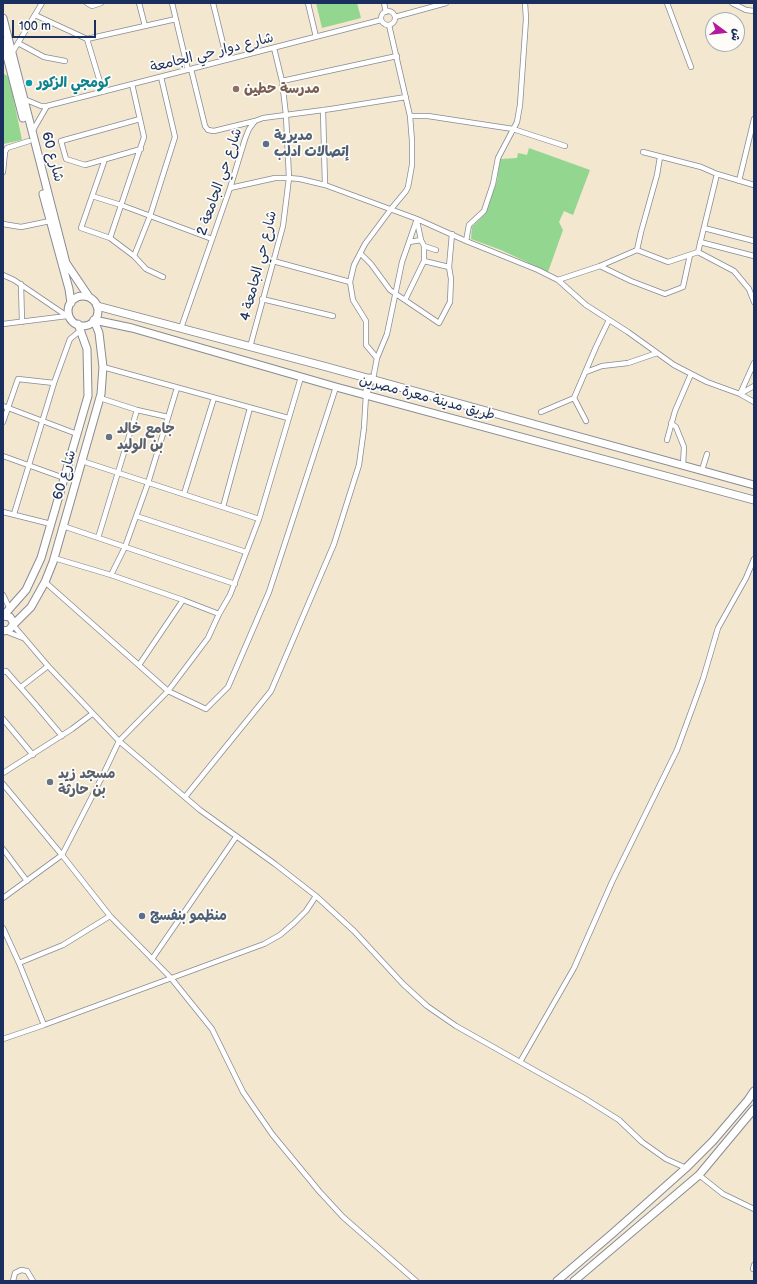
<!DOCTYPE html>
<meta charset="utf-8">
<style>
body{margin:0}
#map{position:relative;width:757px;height:1284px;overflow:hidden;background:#f3e7cf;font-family:"Balsamiq Sans","Playpen Sans Arabic",sans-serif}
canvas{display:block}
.frame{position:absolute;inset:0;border:4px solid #1b2f5e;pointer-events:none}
.north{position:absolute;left:705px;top:12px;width:40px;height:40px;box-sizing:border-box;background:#fdfcf7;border:1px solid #a3aaba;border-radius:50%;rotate:105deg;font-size:11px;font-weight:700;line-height:16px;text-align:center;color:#1b2f5e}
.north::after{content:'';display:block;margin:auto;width:14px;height:18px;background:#b5179e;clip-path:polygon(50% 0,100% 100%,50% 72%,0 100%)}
.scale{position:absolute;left:12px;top:20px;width:84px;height:18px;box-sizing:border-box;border:2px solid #1b2f5e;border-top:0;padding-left:5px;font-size:12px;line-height:14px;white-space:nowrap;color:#1b2f5e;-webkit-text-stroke:3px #fdfcf7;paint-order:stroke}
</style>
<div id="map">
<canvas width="757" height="1284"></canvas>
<div class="frame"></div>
<div class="north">ش</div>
<div class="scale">100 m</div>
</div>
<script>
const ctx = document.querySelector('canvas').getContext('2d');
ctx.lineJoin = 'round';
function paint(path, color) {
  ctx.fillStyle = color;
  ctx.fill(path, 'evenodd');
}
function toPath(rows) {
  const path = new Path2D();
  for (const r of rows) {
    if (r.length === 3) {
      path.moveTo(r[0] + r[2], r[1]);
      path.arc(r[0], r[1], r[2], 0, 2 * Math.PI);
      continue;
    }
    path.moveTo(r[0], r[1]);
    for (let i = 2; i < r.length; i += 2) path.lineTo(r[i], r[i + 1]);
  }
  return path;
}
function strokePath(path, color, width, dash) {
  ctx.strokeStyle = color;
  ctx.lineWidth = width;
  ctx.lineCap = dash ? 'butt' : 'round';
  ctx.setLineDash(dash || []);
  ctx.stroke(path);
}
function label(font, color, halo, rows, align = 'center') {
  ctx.font = font + ' "Balsamiq Sans","Playpen Sans Arabic",sans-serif';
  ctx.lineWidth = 3.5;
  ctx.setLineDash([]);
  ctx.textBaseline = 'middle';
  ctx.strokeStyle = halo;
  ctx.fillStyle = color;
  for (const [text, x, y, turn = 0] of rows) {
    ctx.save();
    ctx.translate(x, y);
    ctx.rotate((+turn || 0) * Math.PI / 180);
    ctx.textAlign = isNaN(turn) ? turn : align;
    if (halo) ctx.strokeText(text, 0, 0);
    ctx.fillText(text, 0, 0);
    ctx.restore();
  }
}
const green = toPath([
 [316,3,357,3,361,18,322,28],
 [3,73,9,77,22,140,3,144],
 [529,148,590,170,573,215,564,211,559,222,563,230,548,272,501,250,471,239,472,227,485,214,497,181,500,159,517,158,518,153,527,155]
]);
const minor = toPath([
 [87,3,92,6,101,3],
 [139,3,145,26],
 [172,3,188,70],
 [213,3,227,60],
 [308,3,316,37],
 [384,3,386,12],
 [667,3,691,67],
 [732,3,746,10,754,11],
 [388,18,7],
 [35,15,87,39,176,19],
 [395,17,446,3],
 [87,39,103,92],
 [18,43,44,57,65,61],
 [12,53,42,3],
 [191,69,205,126,208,130,214,131,255,121],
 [282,81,397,56],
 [24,99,41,106,47,106],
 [323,110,325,185],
 [410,116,428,116,513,129,565,146],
 [140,119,61,141,66,159,85,165,141,149],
 [32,132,47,106,381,20],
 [643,152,701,167,717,174,754,185],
 [105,159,81,228,110,238,134,256,146,269,163,277],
 [3,172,5,152,7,148,29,141],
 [739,181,754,119],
 [230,188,275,178,289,178,300,179,325,185,417,219,466,241,538,270,558,280,586,305,628,332,674,365,707,382,740,394,754,402],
 [92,196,121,205,212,239],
 [417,221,421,240,424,246,424,261,449,267,452,234],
 [3,224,21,227,50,221],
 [704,228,754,241],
 [110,238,144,137,132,84],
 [466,241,469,225,484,211,493,184,498,158,517,122,520,105,526,19,525,3],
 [409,242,421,240],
 [700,242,754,256],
 [424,246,436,250],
 [637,250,641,232,657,175,660,157],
 [698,252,717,174],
 [360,253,371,264,390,290,439,323,450,302,451,279,449,267],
 [134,256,150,216,175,137,161,77],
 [273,261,350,282],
 [600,266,631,281,665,294,683,287,690,255],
 [3,275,14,280,67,316],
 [558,280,600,266,637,250,668,262,698,252,734,271,749,289,754,302],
 [21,284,22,322],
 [262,299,333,316],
 [405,300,424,261],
 [3,324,67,316,73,321],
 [181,328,230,188,245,139,249,129,255,121,263,118,331,109,406,97],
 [250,347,283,226,289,178,286,115,282,81,274,48],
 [377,358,366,345,366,321,353,300,350,282,354,265,365,244,391,209,406,191,408,187,412,165,412,141,410,116,389,25],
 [103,367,288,418],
 [586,372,602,366,628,363,657,353],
 [373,379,377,358,387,334,402,262,417,219],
 [740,394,754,363],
 [740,394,754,386],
 [100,398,137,410,168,417],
 [574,398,586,421],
 [3,406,77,434],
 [541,412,574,398,596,347,609,320],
 [3,422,18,379,54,383],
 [671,423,676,427,684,447,683,465],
 [667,440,675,411,691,374],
 [3,456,64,478],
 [82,461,259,519],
 [702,470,707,454],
 [184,494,214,398],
 [223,507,250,408],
 [3,512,51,524],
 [14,514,54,383,70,339,81,330],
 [136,516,246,552],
 [63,526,235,584],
 [98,538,137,410],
 [54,558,111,575,183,600,139,665],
 [111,575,125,547,148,483,177,388],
 [45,582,168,691,206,709,228,687,269,592,336,387],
 [3,595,10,609],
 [183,600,219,614],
 [13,625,48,666,119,741,200,810,275,864,316,896,354,931,403,984,427,1006,456,1026,584,1098,619,1120,642,1142,666,1159,686,1168],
 [5,631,23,638],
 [3,672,6,671,35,704,62,736],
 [21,687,48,666],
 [3,719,33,755],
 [3,773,72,729,92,714],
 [3,784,62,855,110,916,171,978,212,1029,243,1092,272,1134,319,1191,343,1217,416,1281],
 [185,797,271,691,334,544,359,465,364,428,366,395],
 [3,849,27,881],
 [3,898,62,855,102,777,119,741,168,691,208,638,219,614,230,595,259,519,301,377],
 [3,928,19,963,63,945,110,916],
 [152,959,236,837],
 [19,963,44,1025],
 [3,1039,44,1025,264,944,280,935,294,923,306,911,316,896],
 [520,1062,574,968,612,882,677,750,703,679,718,628,746,578,754,559],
 [699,1175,723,1194,754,1209],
 [753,1269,754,1265],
 [13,1281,15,1273,21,1270,27,1271,33,1281]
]);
const secondary = toPath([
 [97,306,327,367,754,485],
 [94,320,132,328,336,387,754,500],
 [366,395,370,378]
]);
const primary = toPath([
 [3,18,66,263,89,297],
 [3,41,23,118],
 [43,194,69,289,71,303],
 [83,311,15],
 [4,615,26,590,41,558,88,396,87,349,78,324],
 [3,616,10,617,13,622,13,625,9,630,3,631],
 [13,625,31,607,45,582,53,562,101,394,103,367,99,333,94,320],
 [557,1281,613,1233,686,1168,713,1141,748,1100,754,1091],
 [574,1281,699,1175,754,1109]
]);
const markers = [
 [29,83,4,"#0f9aa8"],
 [236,89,4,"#8d6e63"],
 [266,144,4,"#5c6f8a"],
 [109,437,4,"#6b7280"],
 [50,782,4,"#6b7280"],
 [142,916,4,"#5c6f8a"]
];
const streetNames = [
 ["شارع دوار حي الجامعة",212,53,-14],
 ["شارع 60",52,157,75],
 ["شارع حي الجامعة 2",220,182,-71],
 ["شارع حي الجامعة 4",259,266,-76],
 ["طريق مدينة معرة مصرين",427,398,15],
 ["شارع 60",65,475,-74]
];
const cultureNames = [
 ["كومجي الزكور",37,83]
];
const educationNames = [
 ["مدرسة حطين",244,89]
];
const serviceNames = [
 ["مديرية",274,136],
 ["إتصالات ادلب",274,152],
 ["منظمو بنفسج",150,916]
];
const worshipNames = [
 ["جامع خالد",117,429],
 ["بن الوليد",117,445],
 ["مسجد زيد",58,774],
 ["بن حارثة",58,790]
];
paint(green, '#92d68f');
strokePath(minor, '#878b96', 6);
strokePath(secondary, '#878b96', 9);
strokePath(primary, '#878b96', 9);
strokePath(minor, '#fff', 4.5);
strokePath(secondary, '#fff', 7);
strokePath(primary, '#fff', 7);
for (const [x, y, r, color] of markers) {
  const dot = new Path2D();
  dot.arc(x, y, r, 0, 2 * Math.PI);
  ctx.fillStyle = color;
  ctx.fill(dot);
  strokePath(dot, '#fdfcf7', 1.5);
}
label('14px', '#1b2f5e', '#fdfcf7', streetNames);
label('bold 14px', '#0d838f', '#fdfcf7', cultureNames, 'left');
label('bold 14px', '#785e54', '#fdfcf7', educationNames, 'left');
label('bold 14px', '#4e5e75', '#fdfcf7', serviceNames, 'left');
label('bold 14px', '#5b616d', '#fdfcf7', worshipNames, 'left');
</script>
